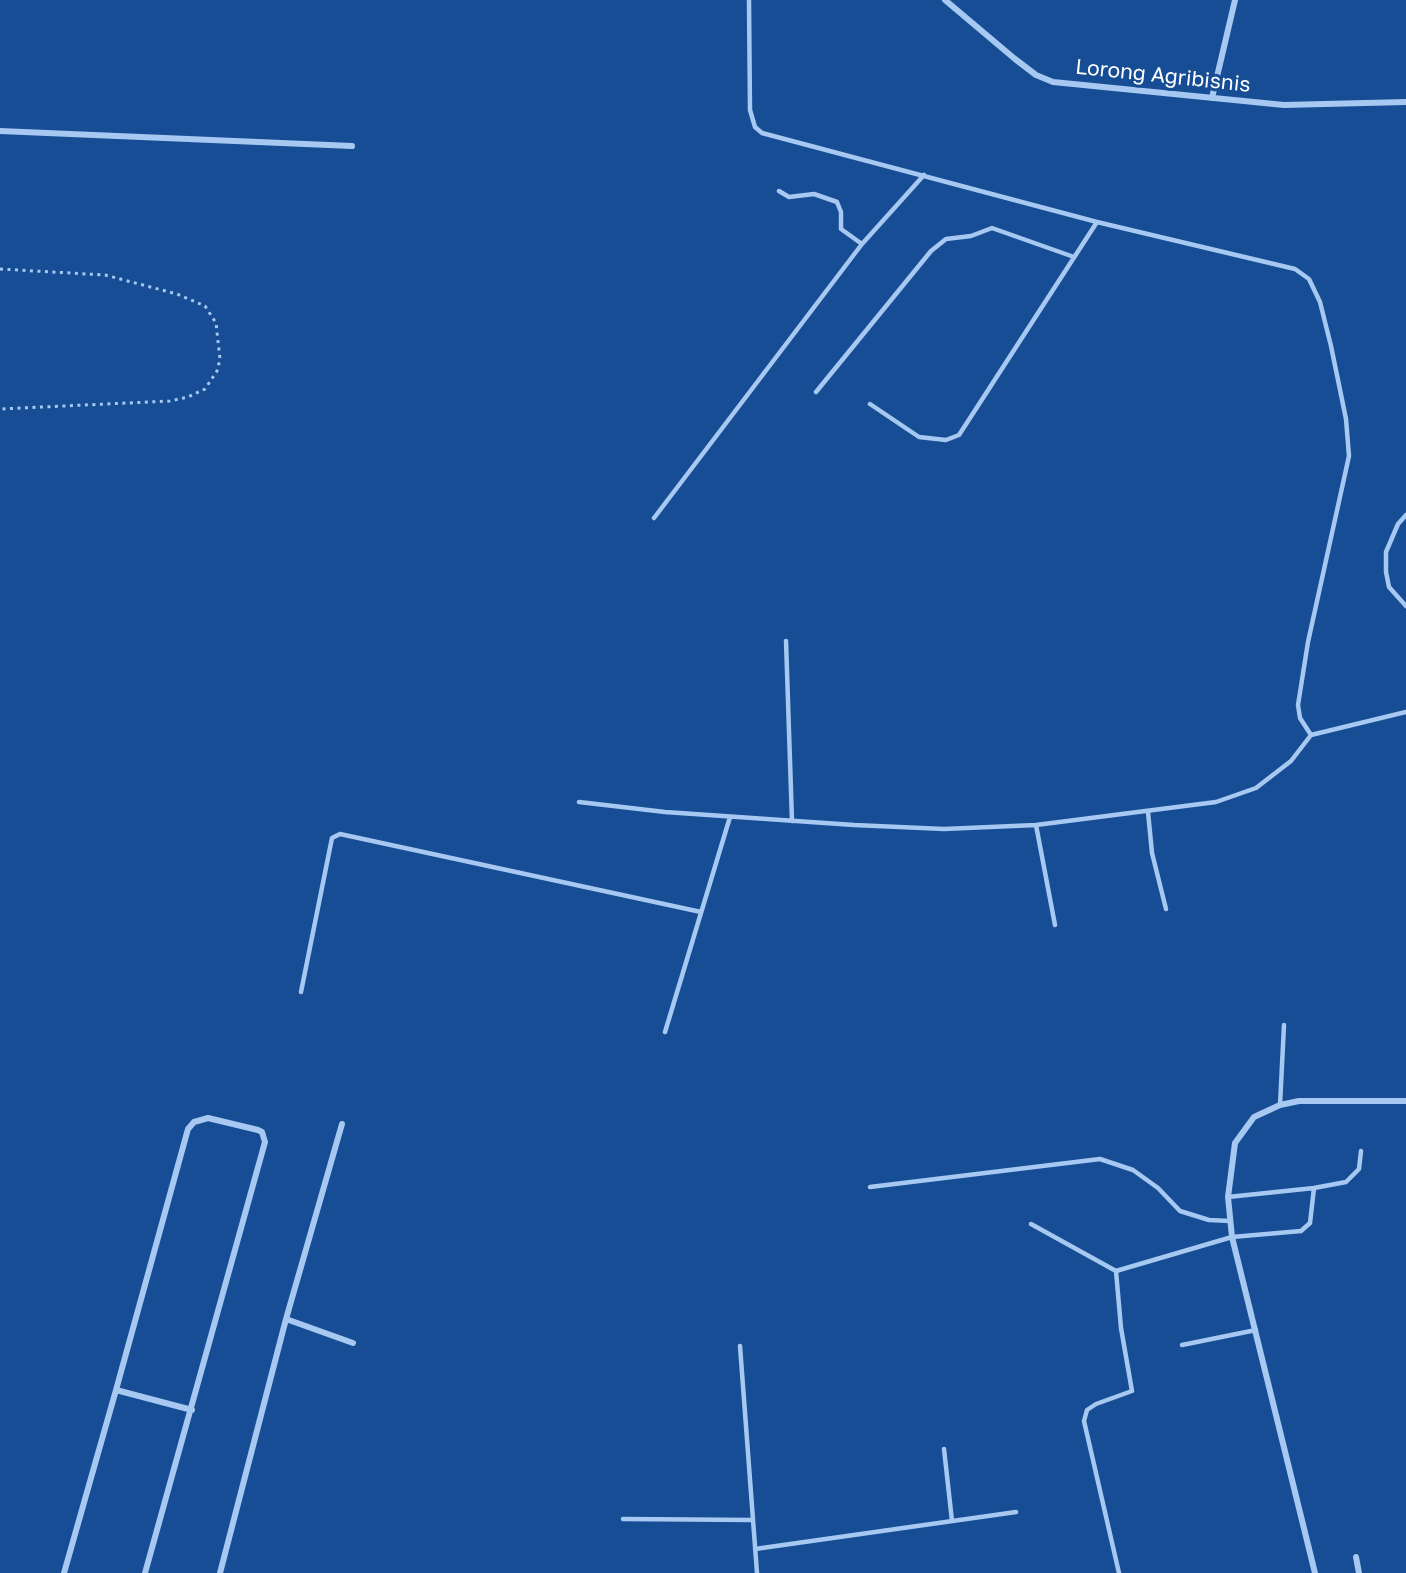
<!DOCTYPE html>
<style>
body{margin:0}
canvas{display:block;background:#164d94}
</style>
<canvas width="1406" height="1573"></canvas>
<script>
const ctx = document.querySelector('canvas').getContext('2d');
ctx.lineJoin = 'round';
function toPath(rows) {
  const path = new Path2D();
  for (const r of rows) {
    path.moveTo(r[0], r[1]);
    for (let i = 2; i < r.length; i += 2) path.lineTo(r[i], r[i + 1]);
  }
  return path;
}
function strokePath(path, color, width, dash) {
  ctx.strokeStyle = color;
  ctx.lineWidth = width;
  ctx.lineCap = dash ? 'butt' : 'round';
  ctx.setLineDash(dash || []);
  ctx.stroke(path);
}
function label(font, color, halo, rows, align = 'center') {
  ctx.font = font + ' "Golos Text",sans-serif';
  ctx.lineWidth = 6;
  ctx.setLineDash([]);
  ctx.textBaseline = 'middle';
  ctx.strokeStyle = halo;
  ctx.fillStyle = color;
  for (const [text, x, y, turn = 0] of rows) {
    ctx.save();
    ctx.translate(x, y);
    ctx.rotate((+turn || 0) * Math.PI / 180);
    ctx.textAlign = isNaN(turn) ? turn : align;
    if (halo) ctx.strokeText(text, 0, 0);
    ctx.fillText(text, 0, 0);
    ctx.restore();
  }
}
const path = toPath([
 [0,269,105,275,177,294,205,306,216,323,220,359,217,371,205,389,188,397,170,401,0,409]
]);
const service = toPath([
 [749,0,750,110,755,127,762,133,1097,222,1295,269,1309,279,1320,302,1331,346,1346,419,1349,456,1308,642,1298,705,1300,718,1311,735],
 [779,191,789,197,814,194,837,202,841,212,841,229,862,244],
 [816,392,931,251,946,239,971,236,992,228,1074,257],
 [870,404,919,437,946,440,959,435,1097,222],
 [1406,515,1398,524,1386,552,1386,572,1389,587,1406,606],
 [654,518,862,244,924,175],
 [786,641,792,821],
 [579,802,665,812,854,825,944,829,1036,825,1216,802,1256,788,1291,761,1311,735,1406,712],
 [1148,812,1152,853,1166,909],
 [1036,825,1055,925],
 [301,992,332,838,340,834,701,912],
 [665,1032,730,817],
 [1280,1105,1284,1025],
 [870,1187,1100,1159,1133,1170,1158,1188,1180,1211,1209,1220,1230,1221],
 [1228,1197,1314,1188,1346,1182,1359,1169,1361,1151],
 [1031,1224,1116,1271,1232,1237,1301,1231,1310,1223,1314,1188],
 [1116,1271,1121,1328,1132,1391,1096,1404,1087,1410,1084,1421,1119,1573],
 [1182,1345,1256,1330],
 [740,1346,757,1573],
 [944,1449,952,1521],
 [623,1519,753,1520],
 [755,1549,1016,1512]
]);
const minor = toPath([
 [945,0,1015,59,1036,75,1053,82,1284,105,1406,102],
 [1212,98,1235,0],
 [0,131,352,146],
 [286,1319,342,1124],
 [116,1390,188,1129,194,1122,208,1118,258,1130,262,1132,265,1142,145,1573],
 [1356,1557,1359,1573],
 [64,1573,116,1390,192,1410],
 [220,1573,286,1319,353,1343],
 [1315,1573,1232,1237,1228,1197,1235,1143,1254,1117,1280,1105,1299,1101,1406,1101]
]);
const streetNames = [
 ["Lorong Agribisnis",1163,76,6]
];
strokePath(path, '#a6c8f1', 3, [3, 4.5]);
strokePath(service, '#a6c8f1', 4.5);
strokePath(minor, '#a6c8f1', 6);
label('21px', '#fff', '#164d94', streetNames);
</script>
